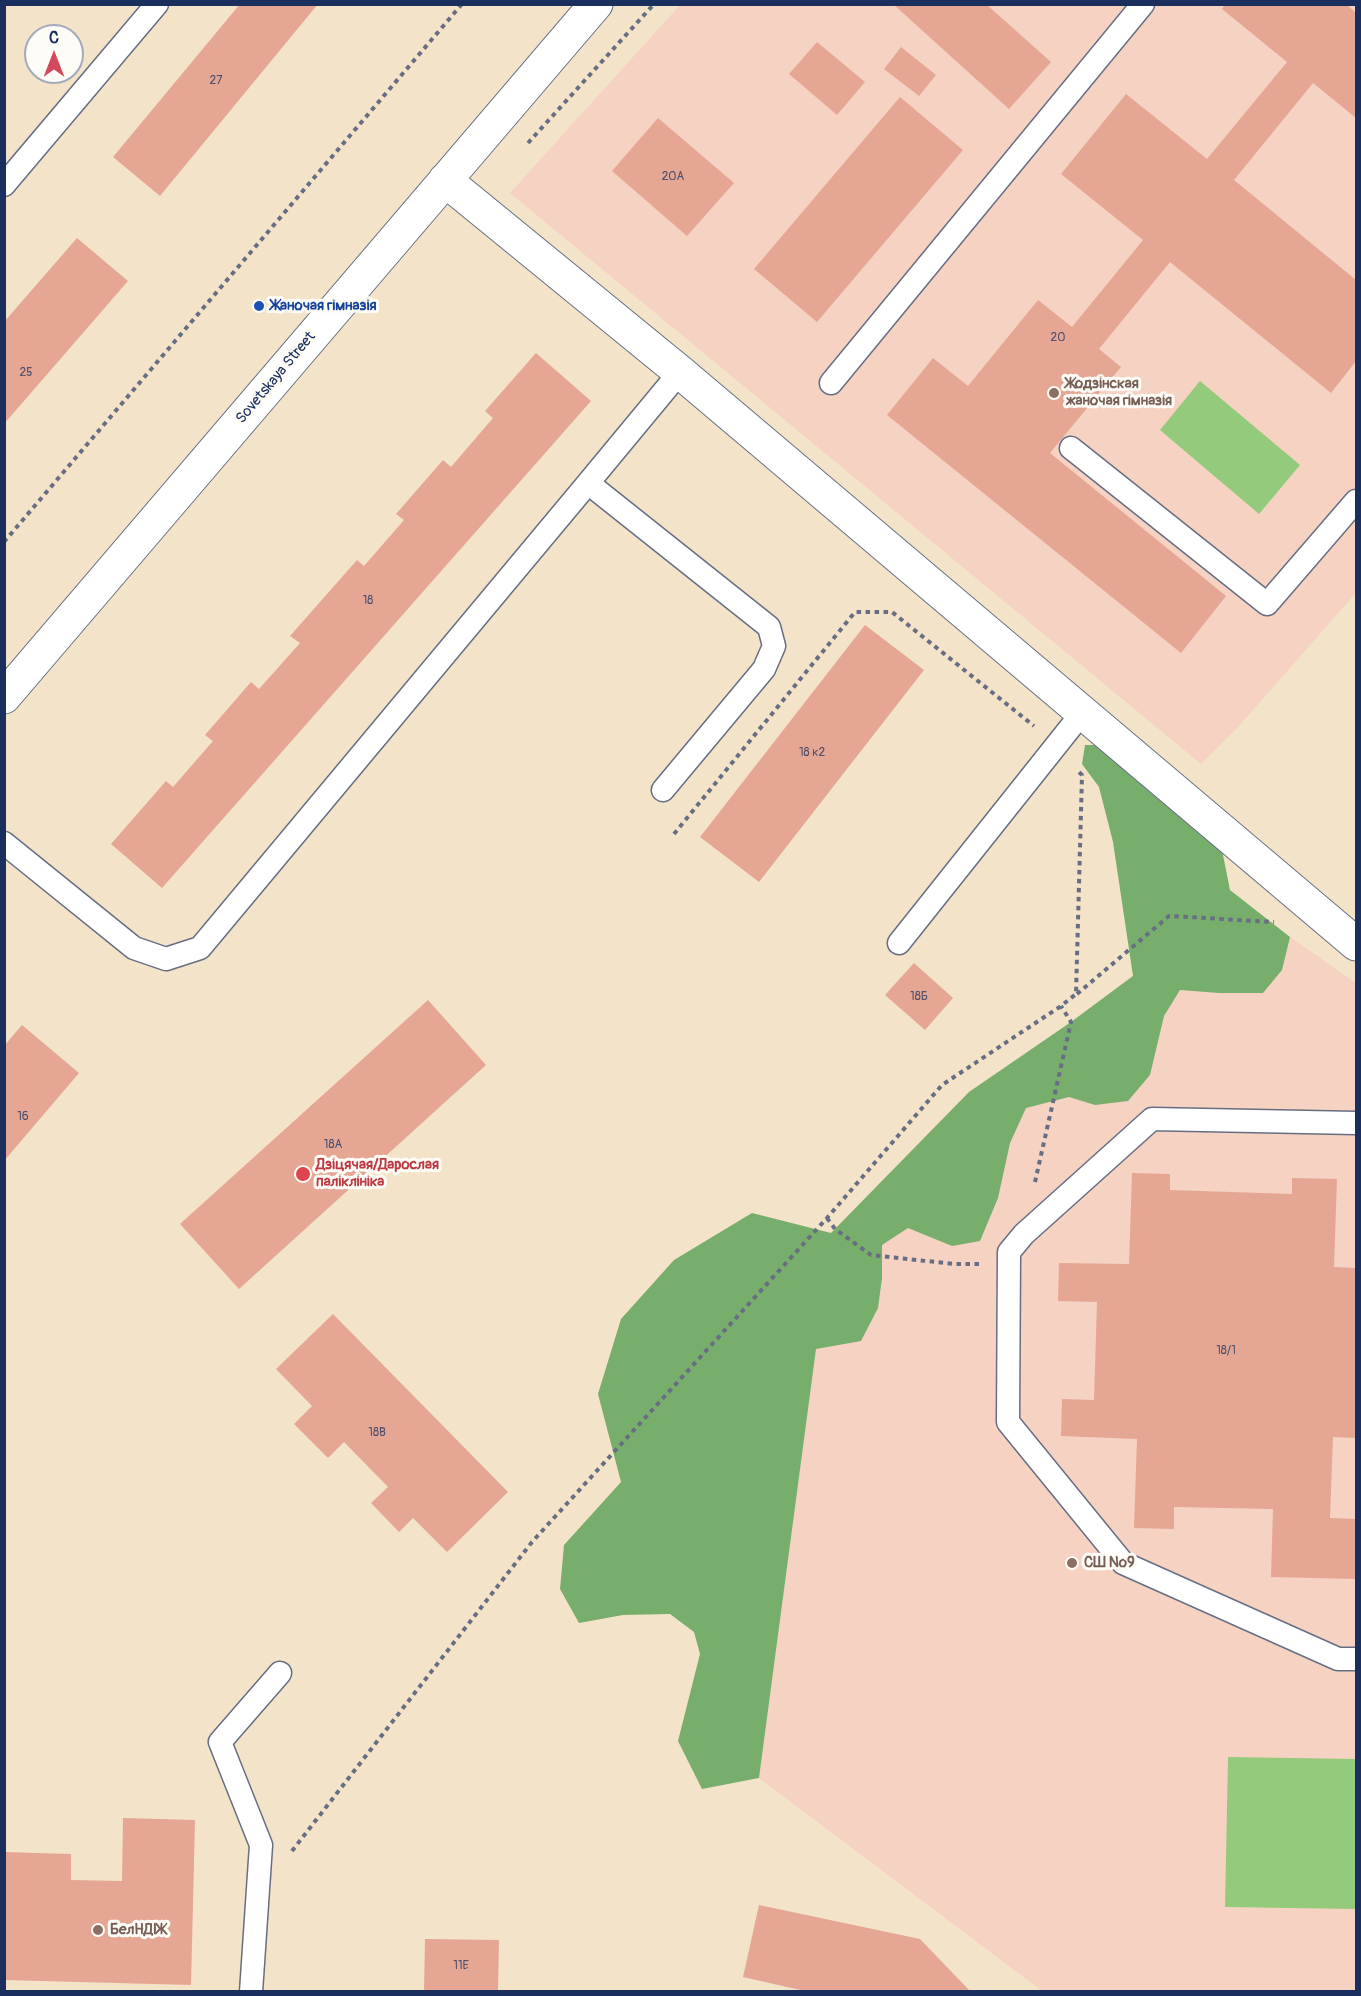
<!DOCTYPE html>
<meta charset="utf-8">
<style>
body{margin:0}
#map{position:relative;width:1361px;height:1996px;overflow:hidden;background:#f3e3c8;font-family:Pangolin,sans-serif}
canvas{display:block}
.frame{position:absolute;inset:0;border:6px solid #1b2f5e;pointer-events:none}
.north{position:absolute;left:24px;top:24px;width:60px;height:60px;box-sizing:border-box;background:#fdfcf7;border:2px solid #a3aaba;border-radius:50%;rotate:0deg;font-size:16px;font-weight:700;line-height:24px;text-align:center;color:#1b2f5e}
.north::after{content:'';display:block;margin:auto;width:21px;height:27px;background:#d1495b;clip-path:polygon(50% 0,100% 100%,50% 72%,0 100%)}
</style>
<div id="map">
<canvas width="1361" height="1996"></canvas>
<div class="frame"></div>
<div class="north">С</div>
</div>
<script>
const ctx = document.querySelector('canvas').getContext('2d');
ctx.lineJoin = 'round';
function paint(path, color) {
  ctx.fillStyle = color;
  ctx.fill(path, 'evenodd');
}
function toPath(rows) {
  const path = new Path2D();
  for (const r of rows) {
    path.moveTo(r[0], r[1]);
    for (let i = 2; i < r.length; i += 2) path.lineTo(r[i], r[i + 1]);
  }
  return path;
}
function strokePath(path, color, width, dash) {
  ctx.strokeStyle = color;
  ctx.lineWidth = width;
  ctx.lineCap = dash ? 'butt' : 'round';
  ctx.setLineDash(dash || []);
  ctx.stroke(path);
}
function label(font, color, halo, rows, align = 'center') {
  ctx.font = font + ' Pangolin,sans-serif';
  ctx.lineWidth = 6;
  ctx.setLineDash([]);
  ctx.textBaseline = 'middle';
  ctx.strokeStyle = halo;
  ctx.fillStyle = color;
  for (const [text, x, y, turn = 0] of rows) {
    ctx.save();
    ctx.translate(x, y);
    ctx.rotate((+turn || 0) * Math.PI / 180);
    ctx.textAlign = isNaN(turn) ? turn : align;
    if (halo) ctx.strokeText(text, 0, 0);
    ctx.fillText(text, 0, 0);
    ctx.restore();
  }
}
const built = toPath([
 [680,5,1356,5,1356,593,1238,727,1201,764,510,193],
 [1290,937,1356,983,1356,1991,1042,1991,759,1778,831,1234,969,1092,1071,1022,1180,940]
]);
const green = toPath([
 [1200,381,1300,465,1259,514,1160,430],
 [1228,1757,1356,1759,1356,1909,1225,1907]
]);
const forest = toPath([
 [1085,745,1101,745,1221,845,1230,890,1290,937,1282,970,1263,993,1219,993,1180,990,1164,1016,1150,1075,1128,1101,1095,1105,1069,1097,1026,1108,1010,1143,998,1198,980,1241,952,1246,908,1228,882,1245,882,1278,878,1308,861,1341,816,1349,759,1778,702,1789,678,1741,700,1654,694,1632,670,1614,623,1615,579,1623,560,1589,564,1545,621,1482,598,1394,621,1319,674,1260,752,1213,831,1233,969,1092,1071,1022,1133,976,1113,842,1099,787,1082,764]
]);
const building = toPath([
 [240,4,318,4,160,196,113,157],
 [893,4,986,4,1051,62,1009,109],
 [1225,4,1346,4,1356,13,1356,118,1313,83,1234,180,1356,280,1356,361,1331,393,1170,262,1099,349,1121,367,1050,453,1226,596,1181,653,887,415,933,358,968,386,1038,300,1072,327,1143,240,1061,174,1126,94,1207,159,1287,62,1222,9],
 [817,42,865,82,837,115,789,74],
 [901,47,936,75,919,96,884,69],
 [900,97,963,150,817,322,754,269],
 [658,118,734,183,687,236,612,171],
 [77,238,128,281,4,424,4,322],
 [536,353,591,401,162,888,111,844,166,781,173,787,213,741,205,735,251,682,259,689,300,643,290,636,357,560,364,566,404,520,396,514,443,460,451,467,493,418,485,411],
 [865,625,924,670,759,882,700,837],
 [914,963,953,998,925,1030,885,995],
 [428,1000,486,1065,239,1289,180,1224],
 [22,1025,79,1073,4,1161,4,1046],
 [1132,1173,1170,1174,1170,1190,1292,1194,1292,1178,1337,1179,1334,1267,1356,1268,1356,1438,1333,1437,1330,1518,1356,1519,1356,1579,1271,1577,1273,1509,1174,1507,1174,1529,1134,1528,1137,1439,1061,1436,1062,1399,1094,1400,1097,1302,1058,1301,1059,1263,1129,1264],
 [333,1314,508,1492,447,1552,413,1518,399,1532,371,1503,388,1487,344,1442,328,1458,294,1424,312,1406,276,1369],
 [123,1818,195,1820,191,1985,4,1980,4,1852,71,1854,71,1880,122,1881],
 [759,1905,920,1939,971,1992,809,1992,743,1977],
 [425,1939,499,1940,498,1992,424,1992]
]);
const path = toPath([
 [528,143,654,4],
 [4,542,462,4],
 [674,834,855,612,892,612,1034,726],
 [1077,994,1169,916,1274,922],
 [1035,1182,1071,1022,1061,1006],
 [827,1218,835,1229,871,1255,954,1264,980,1264],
 [292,1851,532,1542,827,1218,942,1085,1061,1006,1076,994,1082,775,1077,770]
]);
const service = toPath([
 [4,185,157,4],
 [831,383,1143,4],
 [1071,448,1267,604,1356,501],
 [663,790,764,669,774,646,769,627,588,483,680,372],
 [4,843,134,948,166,959,200,948,588,483],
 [899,943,1082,713],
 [1356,1123,1152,1119,1024,1234,1009,1252,1008,1422,1123,1563,1338,1659,1356,1659],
 [251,1992,261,1845,220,1742,280,1673]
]);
const minor = toPath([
 [445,180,680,372,1356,944],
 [4,697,596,4]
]);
const markers = [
 [259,306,6,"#1a4fb4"],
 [1054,393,6,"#8d6e63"],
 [303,1174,8,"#e0444e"],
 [1072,1563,6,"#8d6e63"],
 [98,1930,6,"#8d6e63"]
];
const numberNames = [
 ["27",216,81],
 ["20А",673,177],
 ["20",1058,338],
 ["25",26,373],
 ["18",368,601],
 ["18 к2",812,753],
 ["18Б",919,997],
 ["16",23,1117],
 ["18А",333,1145],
 ["18/1",1226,1351],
 ["18В",377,1433],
 ["11Е",461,1966]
];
const transitNames = [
 ["Жаночая гімназія",271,306]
];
const streetNames = [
 ["Sovetskaya Street",276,378,-50]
];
const educationNames = [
 ["Жодзінская",1066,384],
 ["жаночая гімназія",1066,401],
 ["СШ №9",1084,1563],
 ["БелНДІЖ",110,1930]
];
const healthNames = [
 ["Дзіцячая/Дарослая",316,1165],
 ["паліклініка",316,1182]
];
paint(built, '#f6d2c3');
paint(green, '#94ca7b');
paint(forest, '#77ae6b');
paint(building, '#e5a793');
strokePath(service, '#676e83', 25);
strokePath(minor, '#676e83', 35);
strokePath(path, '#676e83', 4, [4.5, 4.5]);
strokePath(service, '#fff', 22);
strokePath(minor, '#fff', 33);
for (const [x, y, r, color] of markers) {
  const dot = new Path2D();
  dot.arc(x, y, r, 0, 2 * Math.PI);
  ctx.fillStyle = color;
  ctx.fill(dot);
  strokePath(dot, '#fdfcf7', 2);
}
label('12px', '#4e4d6b', null, numberNames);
label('bold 15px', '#164399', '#fdfcf7', transitNames, 'left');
label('15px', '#1b2f5e', '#fdfcf7', streetNames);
label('bold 15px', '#785e54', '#fdfcf7', educationNames, 'left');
label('bold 15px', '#be3a42', '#fdfcf7', healthNames, 'left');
</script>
